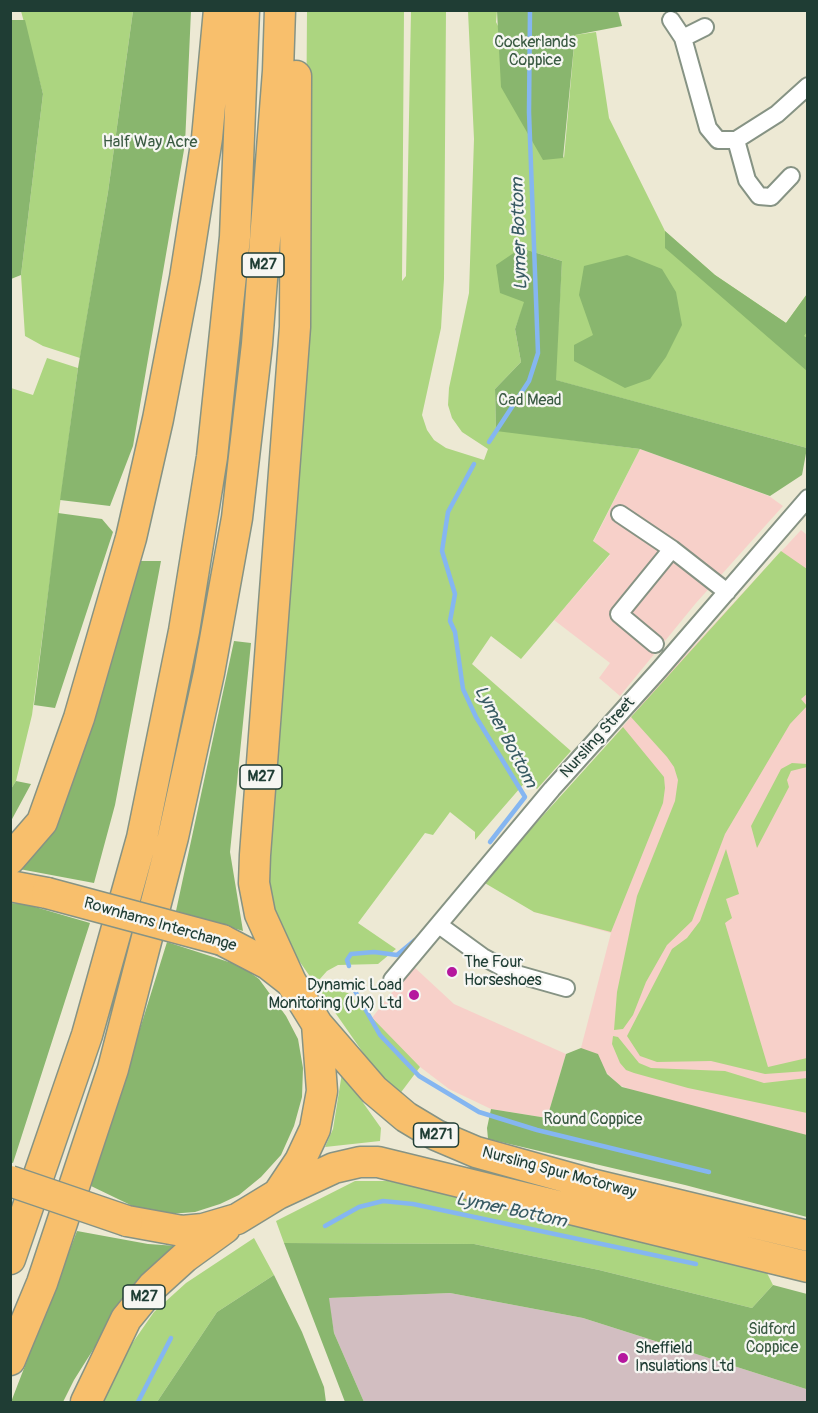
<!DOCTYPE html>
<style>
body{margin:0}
#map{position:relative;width:818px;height:1413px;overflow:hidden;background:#ede9d4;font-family:Pangolin,sans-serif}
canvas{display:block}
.frame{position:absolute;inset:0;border:12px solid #1f3d34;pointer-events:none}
</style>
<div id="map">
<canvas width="818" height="1413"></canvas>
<div class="frame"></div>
</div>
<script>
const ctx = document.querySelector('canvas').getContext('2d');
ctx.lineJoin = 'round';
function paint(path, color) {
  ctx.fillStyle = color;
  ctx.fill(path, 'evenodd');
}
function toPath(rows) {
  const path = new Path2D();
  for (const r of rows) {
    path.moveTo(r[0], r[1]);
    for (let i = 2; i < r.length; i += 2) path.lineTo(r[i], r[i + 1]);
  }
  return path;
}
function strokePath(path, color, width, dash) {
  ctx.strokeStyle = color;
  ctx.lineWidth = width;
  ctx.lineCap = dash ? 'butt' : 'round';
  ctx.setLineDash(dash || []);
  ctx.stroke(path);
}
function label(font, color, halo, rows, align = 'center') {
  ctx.font = font + ' Pangolin,sans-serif';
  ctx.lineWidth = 4.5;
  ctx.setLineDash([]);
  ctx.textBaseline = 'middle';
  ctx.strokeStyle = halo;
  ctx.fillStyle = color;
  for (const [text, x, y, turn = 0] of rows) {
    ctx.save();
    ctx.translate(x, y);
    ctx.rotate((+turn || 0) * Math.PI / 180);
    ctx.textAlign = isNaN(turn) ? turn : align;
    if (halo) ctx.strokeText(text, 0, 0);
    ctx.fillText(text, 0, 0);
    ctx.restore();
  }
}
const built = toPath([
 [640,449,769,496,783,506,696,603,620,696,599,678,610,663,554,620,610,555,593,542],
 [801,530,807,535,807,1145,752,1139,619,1085,581,1048,611,933,534,912,615,736,655,688],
 [413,966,454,1004,566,1054,547,1118,491,1109,449,1089,411,1060,371,1019]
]);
const industrial = toPath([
 [450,1293,583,1318,806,1389,807,1385,807,1402,364,1402,334,1333,328,1298]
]);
const green = toPath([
 [21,11,133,11,108,192,80,358,43,346,25,336,21,275,43,94],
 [307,11,404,11,402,281,406,276,411,11,446,11,444,279,441,328,422,415,427,430,434,440,446,448,484,460,488,449,462,432,452,418,448,405,449,388,469,293,474,139,468,11,497,11,496,22,564,158,575,35,596,32,609,118,665,231,715,275,786,323,807,294,807,448,555,380,562,261,521,248,525,302,515,329,521,362,495,389,496,430,640,449,593,541,610,554,521,659,491,636,472,664,571,751,537,789,527,780,475,840,475,832,450,812,433,835,425,833,358,923,396,949,378,964,338,965,327,971,319,980,326,988,348,993,420,1067,399,1095,385,1082,364,1054,279,932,264,881,306,155],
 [47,358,78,368,32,715,16,781,11,789,11,388,33,395],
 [781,551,807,569,808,693,801,699,807,706,790,724,725,834,692,921,667,945,646,982,633,1015,623,1029,614,1030,617,992,637,896,675,801,678,780,674,767,667,757,631,717],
 [623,727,664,777,665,788,663,803,611,932,534,912,483,882],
 [792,763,807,764,807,767,791,771,787,780,789,787,757,848,751,826,781,769],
 [726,849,739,894,726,899,732,918,725,923,768,1067,807,1058,807,1071,765,1074,711,1061,657,1062,640,1056,627,1036,672,949,687,938,700,921],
 [613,1036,618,1037,639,1063,651,1068,725,1071,764,1083,807,1078,807,1113,688,1088,634,1073,626,1070,620,1063,612,1044],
 [342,1073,381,1128,380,1141,325,1147,333,1129],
 [355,1181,388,1181,462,1197,766,1271,773,1285,752,1308,599,1270,474,1244,284,1243,276,1221],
 [254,1238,274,1275,217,1312,157,1402,100,1402,115,1368,154,1312,186,1283]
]);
const forest = toPath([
 [133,11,191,11,185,144,133,446,110,506,60,500,78,368,108,192],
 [497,11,618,11,622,26,575,35,563,158,543,160,501,87],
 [11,20,25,20,43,94,21,275,11,279],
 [665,231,715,275,786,323,807,294,807,332,804,336,807,338,807,371,665,248],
 [521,248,562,261,556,380,807,448,802,475,770,496,640,449,496,431,495,389,521,362,515,329,524,302,500,293,496,265],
 [627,255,662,269,676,292,682,325,666,357,650,379,625,388,574,361,574,345,593,335,579,295,584,266],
 [58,513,102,519,113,532,55,708,34,705],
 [135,561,161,561,115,805,94,883,14,868],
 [234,641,251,643,230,852,243,931,176,911],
 [16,781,31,784,11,821,11,789],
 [10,903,25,904,90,923,13,1163,10,1162],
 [167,942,241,966,259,979,286,1016,298,1039,303,1068,302,1097,294,1126,281,1155,261,1177,239,1195,220,1204,195,1212,169,1214,145,1212,91,1186],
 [581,1048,598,1054,607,1074,622,1087,807,1135,807,1217,685,1185,488,1139,487,1128,491,1109,547,1118,566,1054],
 [77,1231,148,1244,177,1246,115,1315,74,1380,63,1402,11,1402],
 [284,1243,474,1244,599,1270,752,1308,773,1285,807,1294,807,1385,806,1389,583,1318,450,1293,329,1298,334,1333,364,1402,345,1402],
 [274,1275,302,1332,324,1387,326,1402,157,1402,217,1312]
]);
const stream = toPath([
 [489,442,529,381,538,353,529,112,530,10],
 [474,464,448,512,442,551,455,594,450,621,455,632,463,689,476,717,525,797,490,842],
 [349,966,347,960,351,954,374,952,397,955,415,940],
 [355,991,380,1035,419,1076,479,1112,537,1130,709,1172],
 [325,1226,359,1207,383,1201,413,1204,696,1264],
 [138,1402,171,1338]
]);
const minor = toPath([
 [671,20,683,38,708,128,718,140,736,140,777,114,808,86],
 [683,38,705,27],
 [736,140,747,180,759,196,771,197,791,176],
 [620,514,672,549],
 [655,644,619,614,672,549,727,592],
 [439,925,483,957,513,973,566,988],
 [392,980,552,789,659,670,808,498]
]);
const motorway = toPath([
 [10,859,42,822,79,718,131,538,158,419,185,278,207,138,219,10],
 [10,886,47,893],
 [291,982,260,914,254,883,255,855,295,327,296,76],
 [317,1024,374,1090,406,1117,436,1135,476,1152,591,1184,808,1236],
 [278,1194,334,1168,360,1162,378,1162,808,1267],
 [127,1221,182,1231,203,1229,237,1219,278,1194,300,1161,315,1129,322,1091,317,1024,291,982,268,964,222,940],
 [10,1259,87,1035,142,838,184,631,212,457,235,237,244,10],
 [10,1360,42,1283,113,1069,173,837,209,673,237,518,257,344,278,71,280,10],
 [86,1402,126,1319,153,1286,185,1257,225,1228]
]);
const motorwayBridge = toPath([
 [47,893,222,940],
 [10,1181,127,1221]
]);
const markers = [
 [452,972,6,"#b5179e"],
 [414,995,6,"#b5179e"],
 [623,1358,6,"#b5179e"]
];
const shields = [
 [263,265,42],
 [261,777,42],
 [436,1135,45],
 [144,1297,42]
];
const shieldNames = [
 ["M27",263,265],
 ["M27",261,777],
 ["M271",436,1135],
 ["M27",144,1297]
];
const parkNames = [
 ["Cockerlands",535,43],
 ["Coppice",535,61],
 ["Half Way Acre",150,143],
 ["Cad Mead",530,401],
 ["Round Coppice",593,1120],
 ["Sidford",772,1330],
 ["Coppice",772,1348]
];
const streetNames = [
 ["Nursling Street",598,738,-48],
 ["Rownhams Interchange",160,925,16],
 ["Nursling Spur Motorway",559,1173,15]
];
const poiNames = [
 ["The Four",464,963],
 ["Horseshoes",464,981],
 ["Dynamic Load",402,986,"right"],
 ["Monitoring (UK) Ltd",402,1004,"right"],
 ["Sheffield",635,1349],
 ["Insulations Ltd",635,1367]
];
const waterNames = [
 ["Lymer Bottom",520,234,-92],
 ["Lymer Bottom",505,737,62],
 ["Lymer Bottom",511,1211,12]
];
paint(built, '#f7d0c9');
paint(industrial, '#d2bec1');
paint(green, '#acd580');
paint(forest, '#89b66e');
strokePath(stream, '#85b6f1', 4.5);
strokePath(minor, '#869384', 20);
strokePath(motorway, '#869384', 33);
strokePath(minor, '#fff', 16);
strokePath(motorway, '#f8bf6c', 30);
strokePath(motorwayBridge, '#869384', 33, []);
strokePath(motorwayBridge, '#f8bf6c', 30);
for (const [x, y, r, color] of markers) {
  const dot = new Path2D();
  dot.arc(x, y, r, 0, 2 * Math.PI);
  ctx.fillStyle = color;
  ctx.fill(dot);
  strokePath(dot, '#f6f6f2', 2);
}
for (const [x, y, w] of shields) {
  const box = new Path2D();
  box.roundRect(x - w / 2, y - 12, w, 24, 4.5);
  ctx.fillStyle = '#f6f6f2';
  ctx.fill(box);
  strokePath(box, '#1f3d34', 1.5);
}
label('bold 15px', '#1f3d34', null, shieldNames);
label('16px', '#3b5b43', '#f6f6f2', parkNames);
label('16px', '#1f3d34', '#f6f6f2', streetNames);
label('16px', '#1f3d34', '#f6f6f2', poiNames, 'left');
label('italic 18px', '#385b63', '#f6f6f2', waterNames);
</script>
